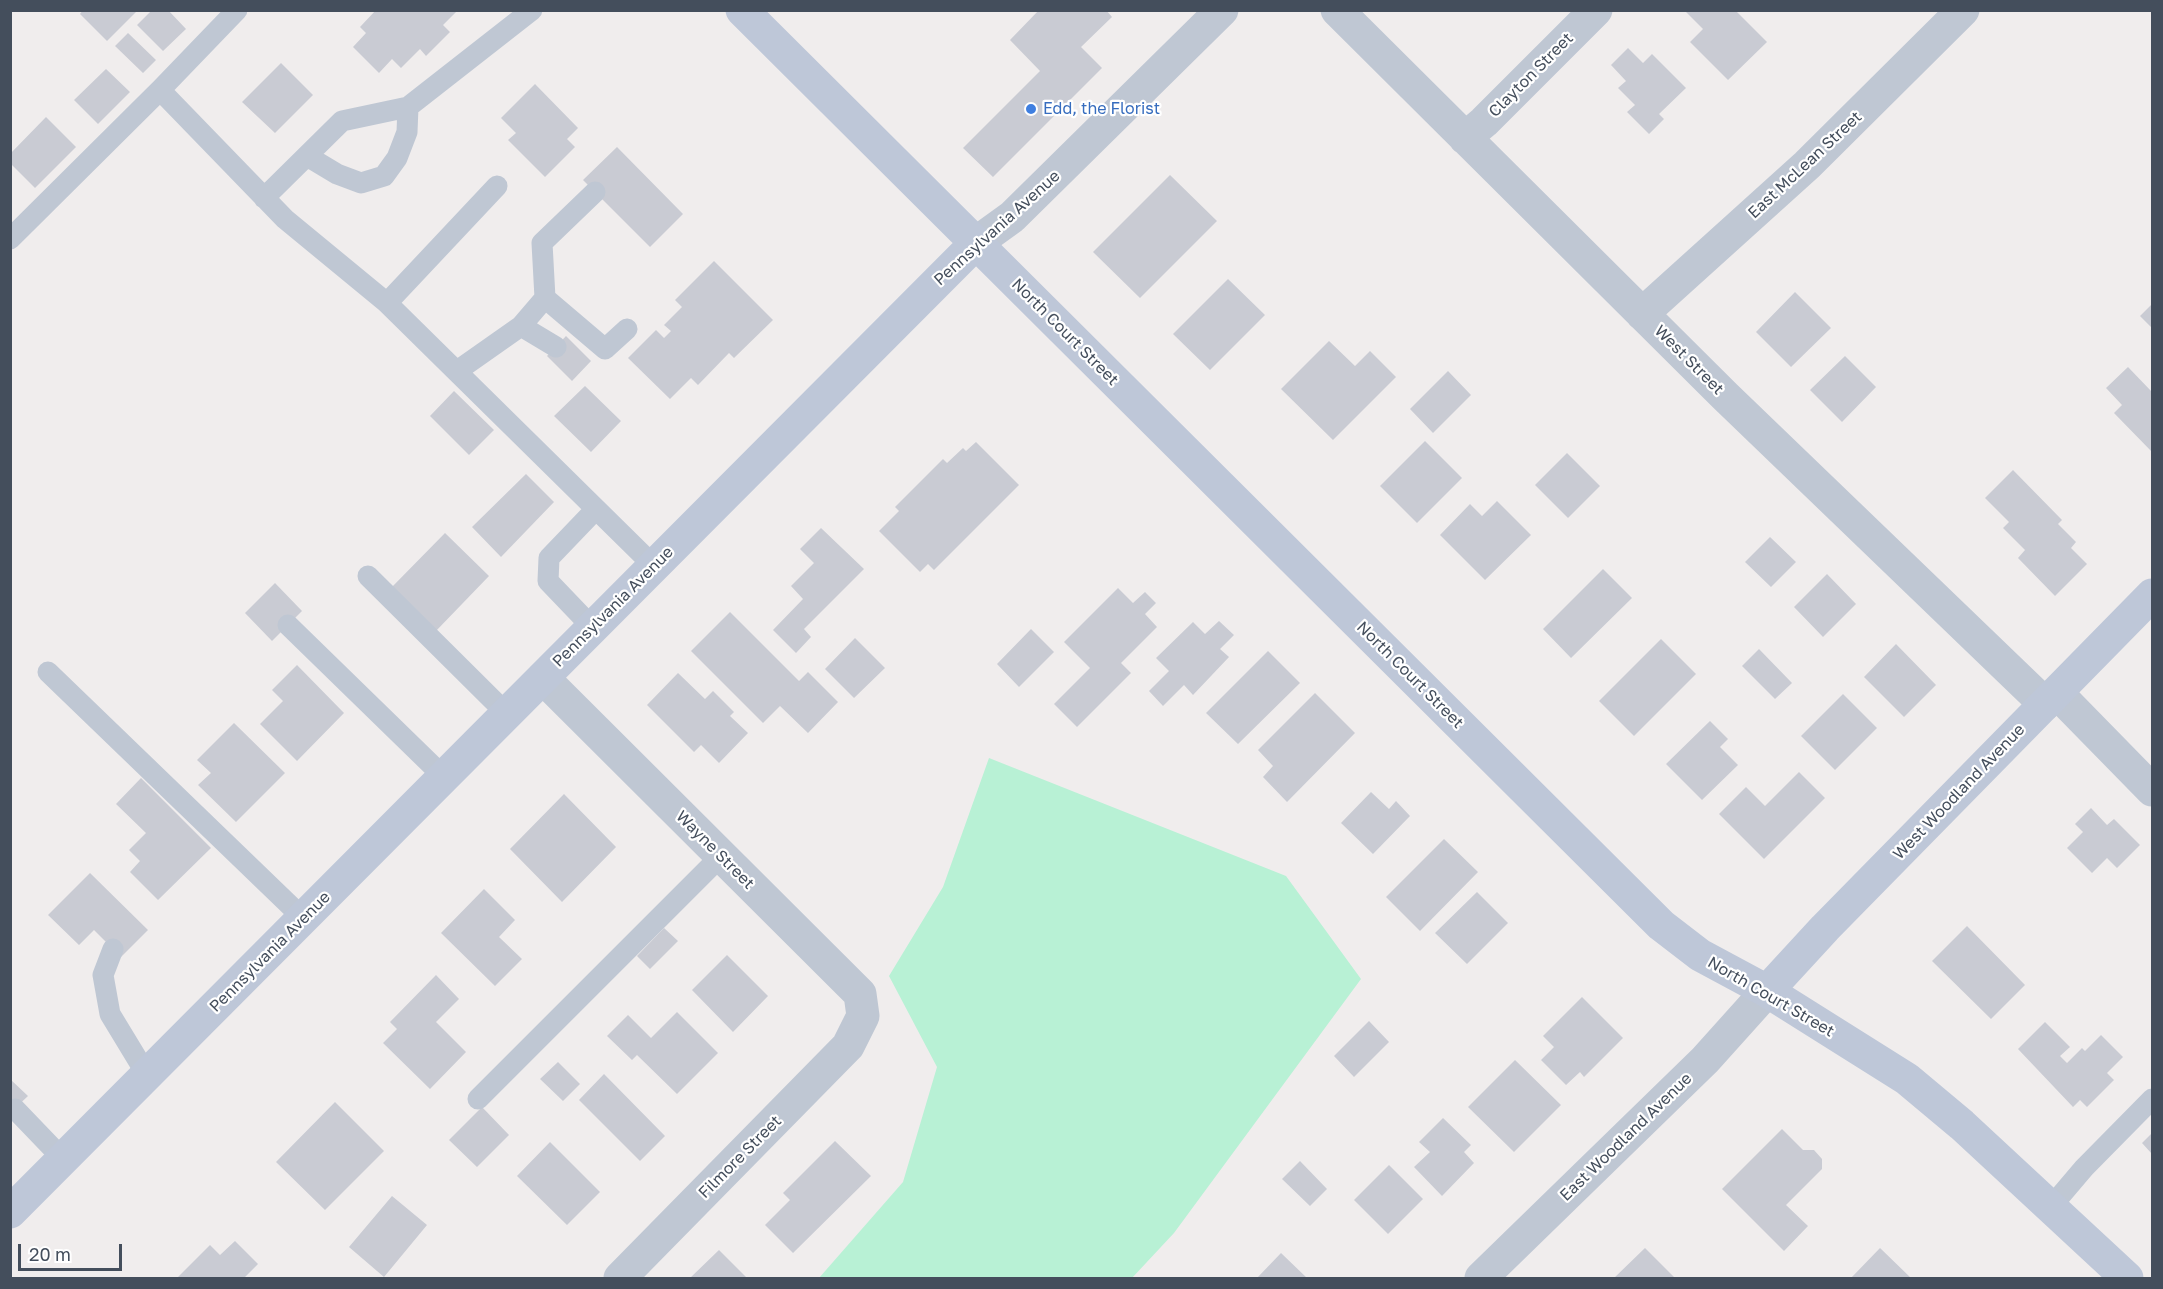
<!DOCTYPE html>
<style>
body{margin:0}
#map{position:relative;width:2163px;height:1289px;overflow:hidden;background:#f0eded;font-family:"Golos Text",sans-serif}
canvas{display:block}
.frame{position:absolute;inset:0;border:12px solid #444e5c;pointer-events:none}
.scale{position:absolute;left:18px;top:1244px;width:104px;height:27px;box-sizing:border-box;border:3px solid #444e5c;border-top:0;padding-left:8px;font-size:18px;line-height:21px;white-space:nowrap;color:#444e5c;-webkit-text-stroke:4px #fff;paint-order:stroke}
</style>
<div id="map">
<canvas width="2163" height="1289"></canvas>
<div class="frame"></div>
<div class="scale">20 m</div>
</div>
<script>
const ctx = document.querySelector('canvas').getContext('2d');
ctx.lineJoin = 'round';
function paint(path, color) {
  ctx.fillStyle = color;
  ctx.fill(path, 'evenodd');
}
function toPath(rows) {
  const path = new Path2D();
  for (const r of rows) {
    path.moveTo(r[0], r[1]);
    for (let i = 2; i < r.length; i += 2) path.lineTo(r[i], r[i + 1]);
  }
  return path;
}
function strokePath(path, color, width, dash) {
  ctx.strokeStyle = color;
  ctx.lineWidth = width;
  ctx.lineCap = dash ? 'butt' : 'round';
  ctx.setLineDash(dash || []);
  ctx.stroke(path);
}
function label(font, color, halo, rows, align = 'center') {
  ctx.font = font + ' "Golos Text",sans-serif';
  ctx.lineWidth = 4.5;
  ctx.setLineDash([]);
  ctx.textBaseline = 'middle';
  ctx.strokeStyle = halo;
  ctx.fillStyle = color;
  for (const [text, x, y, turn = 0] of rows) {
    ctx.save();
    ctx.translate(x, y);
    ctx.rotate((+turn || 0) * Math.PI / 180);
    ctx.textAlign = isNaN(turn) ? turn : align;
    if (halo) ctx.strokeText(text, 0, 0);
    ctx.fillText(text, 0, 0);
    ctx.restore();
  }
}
const green = toPath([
 [989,758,1286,876,1361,979,1174,1233,1132,1278,819,1278,903,1182,937,1067,889,976,943,887]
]);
const building = toPath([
 [83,10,138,10,107,41,80,14],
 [152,10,168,10,186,29,163,51,137,25],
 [376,10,458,10,443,25,450,32,426,56,420,49,401,68,392,59,379,73,353,47,366,33,360,27],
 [1039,10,1106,10,1112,17,1081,47,1102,68,993,177,963,148,1040,71,1010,40],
 [1688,10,1735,10,1767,42,1728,80,1690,42,1703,29,1686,12],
 [128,33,156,60,143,73,115,46],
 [1628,48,1643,63,1652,54,1686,88,1659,114,1664,119,1649,134,1627,112,1635,105,1618,88,1626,81,1611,65],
 [281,63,313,95,275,133,242,102],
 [106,69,130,92,98,124,74,100],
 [535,84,578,128,567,139,575,147,545,177,508,140,516,133,501,118],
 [46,117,76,147,35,188,10,163,10,154],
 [617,147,683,214,650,247,583,180],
 [1170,175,1217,221,1140,298,1093,252],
 [714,261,773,320,734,358,729,353,698,385,691,378,670,399,628,358,656,330,664,338,671,331,664,325,682,307,675,300],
 [1228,279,1265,315,1210,370,1173,334],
 [1795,292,1831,328,1791,367,1756,332],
 [2152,304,2152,328,2140,316],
 [566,336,591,361,572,381,547,356],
 [1329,341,1355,366,1370,351,1396,377,1333,440,1281,389],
 [1845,356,1876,387,1842,422,1810,390],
 [2128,367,2152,392,2152,452,2114,413,2122,405,2106,388],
 [1448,371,1471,395,1433,433,1410,409],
 [585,386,621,421,591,452,554,416],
 [454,391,494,430,469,455,430,416],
 [1425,441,1462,478,1417,523,1380,486],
 [976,442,1019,485,934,570,928,564,920,572,879,531,899,511,895,507,943,459,947,463,963,448,966,451],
 [1567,453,1600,486,1568,518,1535,485],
 [2013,470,2062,520,2058,524,2076,542,2071,548,2087,564,2055,596,2018,558,2025,550,2003,528,2009,522,1985,498],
 [526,474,554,502,501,557,472,527],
 [1497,501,1531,535,1485,580,1440,535,1470,504,1482,516],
 [821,528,864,569,804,629,811,637,796,653,773,630,803,599,791,586,814,563,800,549],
 [445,533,489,576,435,632,391,588],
 [1770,537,1796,562,1771,587,1745,562],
 [1603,569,1632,598,1571,658,1543,629],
 [1827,574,1856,604,1823,637,1794,607],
 [275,583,302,611,272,641,245,613],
 [1118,588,1133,603,1145,592,1156,603,1145,614,1157,627,1121,663,1131,673,1077,727,1054,704,1090,668,1064,642],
 [730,612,799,681,808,672,838,702,808,733,780,706,763,723,691,651],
 [1219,621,1234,635,1220,649,1229,657,1193,695,1184,685,1163,706,1149,691,1169,671,1156,658,1193,622,1205,634],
 [1031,629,1054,652,1019,687,997,664],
 [855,638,885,668,854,698,825,669],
 [1661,639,1696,674,1634,736,1599,701],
 [1896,644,1936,685,1904,717,1864,677],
 [1759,649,1792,683,1775,699,1742,666],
 [1268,651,1300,683,1238,744,1206,713],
 [297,665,344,713,297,761,260,724,283,701,272,690],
 [678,673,705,699,713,691,734,712,730,716,748,733,719,763,701,745,694,752,647,705],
 [1315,693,1355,733,1287,802,1263,777,1273,766,1258,750],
 [1843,694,1877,728,1835,770,1801,736],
 [1710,721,1728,739,1720,747,1738,765,1702,800,1666,764],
 [234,723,285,773,236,822,198,785,211,773,197,760],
 [1799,772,1825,798,1764,859,1719,814,1746,787,1765,806],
 [141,778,211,848,158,900,130,872,140,861,129,850,146,833,116,804],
 [1371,792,1389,809,1396,801,1410,816,1373,854,1341,823],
 [564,794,616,847,562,902,510,849],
 [2091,808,2107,825,2114,819,2140,845,2117,868,2107,858,2092,873,2067,848,2083,832,2075,824],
 [1444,839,1478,872,1420,931,1386,897],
 [90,873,148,930,121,957,94,930,79,945,48,915],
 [484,889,515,920,499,937,522,959,495,986,441,933],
 [1477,892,1508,923,1467,964,1435,933],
 [1967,926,2025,985,1991,1019,1932,961],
 [664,928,678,941,650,969,637,956],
 [727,955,768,996,733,1032,692,990],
 [436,975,459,999,436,1022,466,1052,430,1089,383,1043,397,1029,390,1022],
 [1582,997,1623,1038,1584,1077,1580,1072,1566,1085,1541,1060,1554,1047,1543,1036],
 [677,1012,718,1053,677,1094,637,1055,632,1060,607,1036,628,1015,651,1038],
 [1369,1021,1389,1042,1354,1077,1334,1056],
 [2045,1022,2070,1047,2060,1056,2067,1063,2082,1048,2085,1051,2101,1035,2123,1057,2107,1073,2114,1080,2087,1107,2080,1100,2073,1107,2018,1049],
 [1515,1060,1561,1105,1514,1152,1468,1107],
 [558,1062,580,1084,563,1101,540,1079],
 [604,1074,665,1136,640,1161,579,1100],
 [10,1079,28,1096,10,1113],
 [335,1102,384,1151,325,1210,276,1162],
 [482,1107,509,1135,477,1167,449,1140],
 [1443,1118,1471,1145,1464,1152,1474,1163,1442,1196,1414,1167,1430,1152,1419,1142],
 [1782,1129,1803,1150,1814,1150,1822,1159,1822,1169,1786,1205,1808,1226,1784,1251,1722,1189],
 [2152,1133,2152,1154,2142,1143],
 [835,1141,871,1176,793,1253,765,1225,790,1200,783,1193],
 [550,1142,600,1192,567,1225,517,1176],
 [1300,1161,1327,1189,1310,1206,1282,1179],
 [1389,1165,1423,1199,1388,1234,1354,1200],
 [392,1196,427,1225,384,1277,349,1247],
 [235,1241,258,1264,244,1278,177,1278,210,1245,220,1255],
 [1645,1248,1675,1278,1614,1278],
 [1880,1248,1911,1278,1851,1278],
 [719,1250,746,1277,744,1278,690,1278],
 [1281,1253,1307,1278,1257,1278]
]);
const service = toPath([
 [160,90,237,10],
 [307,156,337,174,361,183,384,176,397,158,407,132,408,107],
 [264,198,342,121,408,107,532,10],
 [10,239,160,90,285,219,387,303,654,566],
 [545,298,542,243,595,192],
 [387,303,497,186],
 [521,326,545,298,605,349,627,329],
 [457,371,521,326,556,347],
 [368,576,507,714],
 [288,625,444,777],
 [593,628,548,581,549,558,596,509],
 [48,672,303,918],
 [113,949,103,975,110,1014,147,1075],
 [478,1099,721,856],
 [15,1109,63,1159],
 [2050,1208,2084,1168,2152,1099]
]);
const minor = toPath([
 [1337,10,1725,396,2045,704],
 [1465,138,1484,122,1596,10],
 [976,243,1012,217,1222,10],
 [1642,314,1807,165,1963,10],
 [543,678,860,994,863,1016,848,1046,620,1278],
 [2057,693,2152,790],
 [1481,1278,1705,1060,1767,991]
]);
const secondary = toPath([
 [742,10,1661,925,1700,955,1767,991,1907,1079,1962,1125,2127,1278],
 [1767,991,1825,928,2152,595],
 [10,1212,976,243]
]);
const markers = [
 [1031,109,6,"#3f7fe0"]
];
const streetNames = [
 ["Clayton Street",1531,75,-45],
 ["East McLean Street",1805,165,-43],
 ["Pennsylvania Avenue",997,228,-42],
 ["North Court Street",1065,332,45],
 ["West Street",1689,360,45],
 ["Pennsylvania Avenue",613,607,-45],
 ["North Court Street",1410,675,45],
 ["West Woodland Avenue",1959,792,-46],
 ["Wayne Street",715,850,45],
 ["Pennsylvania Avenue",270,952,-45],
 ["North Court Street",1771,997,30],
 ["East Woodland Avenue",1626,1137,-44],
 ["Filmore Street",740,1157,-45]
];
const shopNames = [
 ["Edd, the Florist",1043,109]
];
paint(green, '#b8f1d5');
paint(building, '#c9cbd3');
strokePath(service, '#bfc7d3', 21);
strokePath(minor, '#bfc7d3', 33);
strokePath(secondary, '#bec7d8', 33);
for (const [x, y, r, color] of markers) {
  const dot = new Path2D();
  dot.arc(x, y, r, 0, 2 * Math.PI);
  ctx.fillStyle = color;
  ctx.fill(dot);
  strokePath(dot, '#fff', 2);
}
label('16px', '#444e5c', '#fff', streetNames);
label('16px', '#366cbe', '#fff', shopNames, 'left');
</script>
